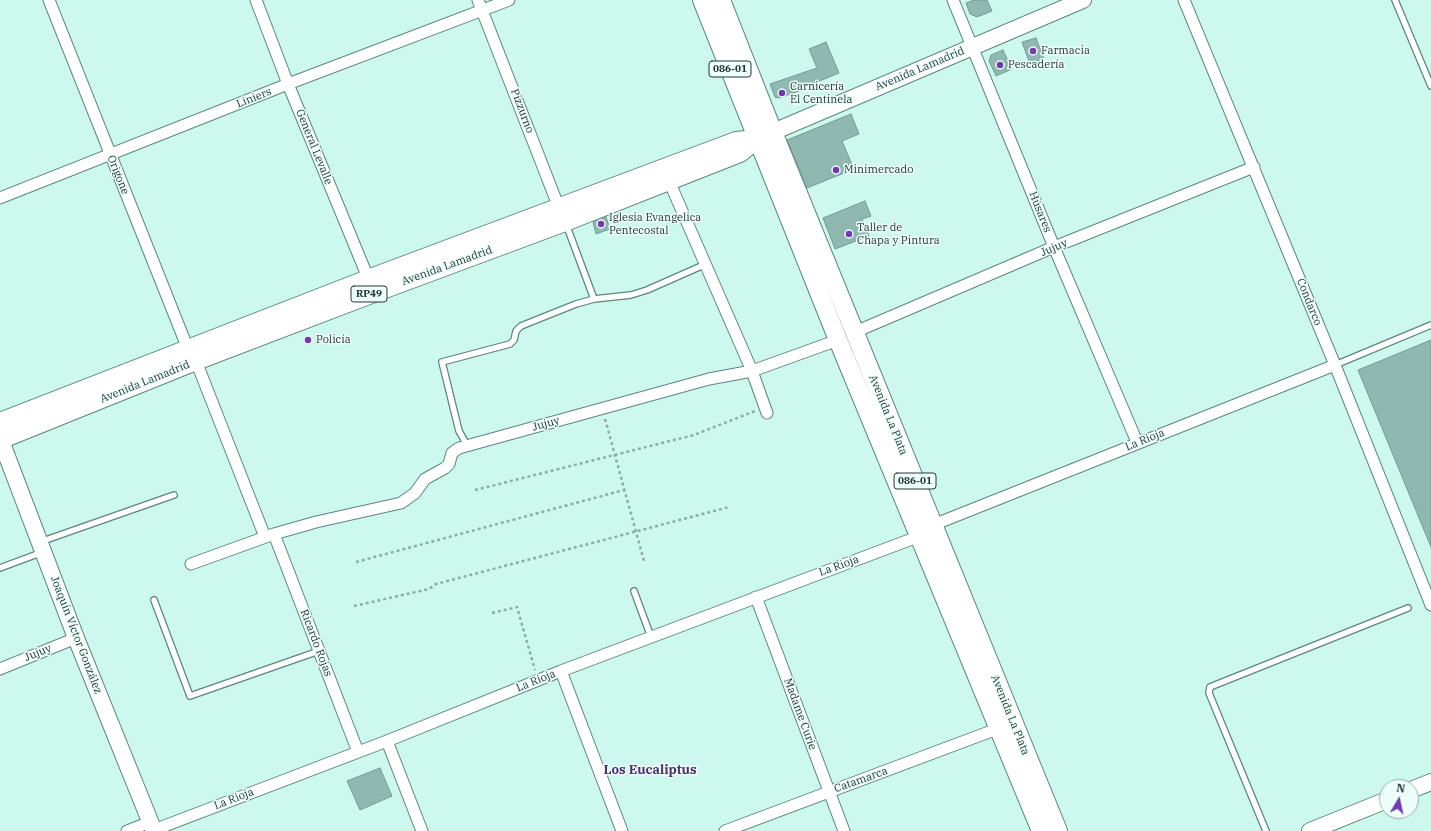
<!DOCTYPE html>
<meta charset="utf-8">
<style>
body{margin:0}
#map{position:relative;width:1431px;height:831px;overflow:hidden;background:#ccf8ee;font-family:"IBM Plex Serif",serif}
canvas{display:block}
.north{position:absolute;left:1379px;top:779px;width:40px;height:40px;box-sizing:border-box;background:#edfffa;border:1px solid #9dafaa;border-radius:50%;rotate:9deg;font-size:11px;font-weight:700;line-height:16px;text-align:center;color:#253633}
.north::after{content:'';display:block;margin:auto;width:14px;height:18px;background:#7339af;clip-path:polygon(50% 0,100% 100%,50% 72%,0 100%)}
</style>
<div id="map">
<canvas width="1431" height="831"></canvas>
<div class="north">N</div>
</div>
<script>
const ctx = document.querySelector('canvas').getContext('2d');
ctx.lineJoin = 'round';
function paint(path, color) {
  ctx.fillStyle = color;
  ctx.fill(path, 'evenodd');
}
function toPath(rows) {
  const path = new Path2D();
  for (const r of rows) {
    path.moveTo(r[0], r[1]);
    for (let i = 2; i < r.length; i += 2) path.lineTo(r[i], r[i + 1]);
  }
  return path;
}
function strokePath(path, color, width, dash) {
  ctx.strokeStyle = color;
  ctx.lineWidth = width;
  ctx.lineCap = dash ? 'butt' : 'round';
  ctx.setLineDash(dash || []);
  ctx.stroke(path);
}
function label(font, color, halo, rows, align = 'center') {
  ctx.font = font + ' "IBM Plex Serif",serif';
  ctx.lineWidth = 3;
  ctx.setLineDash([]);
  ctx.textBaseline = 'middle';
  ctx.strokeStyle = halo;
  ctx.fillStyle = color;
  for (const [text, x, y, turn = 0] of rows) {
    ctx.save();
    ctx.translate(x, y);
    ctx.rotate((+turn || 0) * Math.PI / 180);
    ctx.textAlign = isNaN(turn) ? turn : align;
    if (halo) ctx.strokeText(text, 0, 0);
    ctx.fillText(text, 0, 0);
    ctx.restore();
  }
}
const building = toPath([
 [974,0,987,0,992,11,977,17,970,14,966,3,974,0],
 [1036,38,1044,59,1030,64,1022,42,1036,38],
 [826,42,839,73,805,87,805,89,779,98,775,97,770,84,817,68,809,49,826,42],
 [1003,50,1012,69,996,76,989,61,991,55,1003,50],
 [851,114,859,134,842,141,854,169,807,188,787,140,851,114],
 [865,201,871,216,862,219,869,236,835,249,823,218,865,201],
 [606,217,610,229,596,234,593,222,606,217],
 [1431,340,1431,547,1358,370,1431,340],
 [380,768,392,796,360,810,347,781,380,768]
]);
const path = toPath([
 [605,419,644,561],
 [475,490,694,435,755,411],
 [356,562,624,490],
 [354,606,429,589,436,584,729,507],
 [492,613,517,607,535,670]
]);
const lane = toPath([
 [1395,0,1431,86],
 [566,224,594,299],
 [1335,365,1431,325],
 [467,445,459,431,442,362,510,344,514,340,516,331,521,326,576,304,594,299,631,295,647,290,706,264],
 [40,542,174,495],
 [0,568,43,552],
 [634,591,651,637],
 [154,600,190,696,319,651],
 [1266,831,1209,693,1210,687,1408,608]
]);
const street = toPath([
 [49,0,188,349,196,361,265,537],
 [256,0,288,84,371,285],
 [478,0,561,213],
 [953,0,1054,247,1137,442],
 [1184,0,1335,365,1431,605],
 [669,181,752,371,767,413],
 [0,198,288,84,509,0],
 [855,332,1054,247,1254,167],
 [933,525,1335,365],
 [274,534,358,752],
 [191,564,274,534,316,522,401,503,415,493,425,479,445,468,449,464,452,453,459,448,709,379,752,371,838,340],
 [756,597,844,831],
 [0,669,76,638],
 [561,671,622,831],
 [387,741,422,831],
 [154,830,387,741,561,671,920,536],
 [127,831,150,822],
 [725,831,997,729]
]);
const secondary = toPath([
 [773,132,1083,0],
 [0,438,76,638,154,831],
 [1411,790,1431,782],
 [1310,831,1387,800]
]);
const primary = toPath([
 [702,0,838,340,1041,831],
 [721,0,773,132,1058,831],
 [0,422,368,279,736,141,756,139],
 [0,440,196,361,374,293,565,222,669,181,740,153,757,139,767,134]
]);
const markers = [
 [1033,51,4,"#7339af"],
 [1000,65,4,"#7339af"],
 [782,93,4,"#7339af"],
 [836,170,4,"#7339af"],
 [601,224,4,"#7339af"],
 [849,234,4,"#7339af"],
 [308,340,4,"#7339af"]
];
const shields = [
 [730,69,42],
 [369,294,36],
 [915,481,42]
];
const shieldNames = [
 ["086-01",730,69],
 ["RP49",369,294],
 ["086-01",915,481]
];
const poiNames = [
 ["Farmacia",1041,51],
 ["Pescadería",1008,65],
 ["Carnicería",790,87],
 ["El Centinela",790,100],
 ["Minimercado",844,170],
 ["Iglesia Evangelica",609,218],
 ["Pentecostal",609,231],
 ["Taller de",857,228],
 ["Chapa y Pintura",857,241],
 ["Policía",316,340]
];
const streetNames = [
 ["Avenida Lamadrid",920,69,-23],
 ["Liniers",254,98,-22],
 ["Pizzurno",522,111,69],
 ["General Levalle",314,147,68],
 ["Origone",118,175,68],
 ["Húsares",1040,212,68],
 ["Jujuy",1054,248,-23],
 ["Avenida Lamadrid",447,266,-20],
 ["Condarco",1309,302,68],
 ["Avenida Lamadrid",145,382,-22],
 ["Avenida La Plata",888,415,68],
 ["Jujuy",546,424,-15],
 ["La Rioja",1145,440,-22],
 ["La Rioja",839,566,-20],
 ["Joaquín Víctor González",76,635,69],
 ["Ricardo Rojas",316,643,69],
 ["Jujuy",38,653,-22],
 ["La Rioja",536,681,-22],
 ["Madame Curie",800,714,70],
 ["Avenida La Plata",1010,715,68],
 ["Catamarca",861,780,-20],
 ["La Rioja",234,799,-21]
];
const quarterNames = [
 ["Los Eucaliptus",650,770]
];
paint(building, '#8fb9b0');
strokePath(building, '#739d94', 1);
strokePath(lane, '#5d867d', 8);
strokePath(street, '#5d867d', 13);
strokePath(secondary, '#5d867d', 18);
strokePath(primary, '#5d867d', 20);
strokePath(path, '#8caea6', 2.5, [3, 3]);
strokePath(lane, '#fff', 5.5);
strokePath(street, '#fff', 11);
strokePath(secondary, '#fff', 16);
strokePath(primary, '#fff', 18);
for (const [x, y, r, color] of markers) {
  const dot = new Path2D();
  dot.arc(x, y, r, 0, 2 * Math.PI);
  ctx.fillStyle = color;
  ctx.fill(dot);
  strokePath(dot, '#edfffa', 1.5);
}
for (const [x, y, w] of shields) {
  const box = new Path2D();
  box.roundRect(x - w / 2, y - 8, w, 16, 3);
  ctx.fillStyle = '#edfffa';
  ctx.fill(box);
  strokePath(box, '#253633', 1);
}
label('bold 10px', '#253633', null, shieldNames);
label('11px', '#253633', '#edfffa', poiNames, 'left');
label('11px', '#253633', '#edfffa', streetNames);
label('bold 13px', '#4c316c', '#edfffa', quarterNames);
</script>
